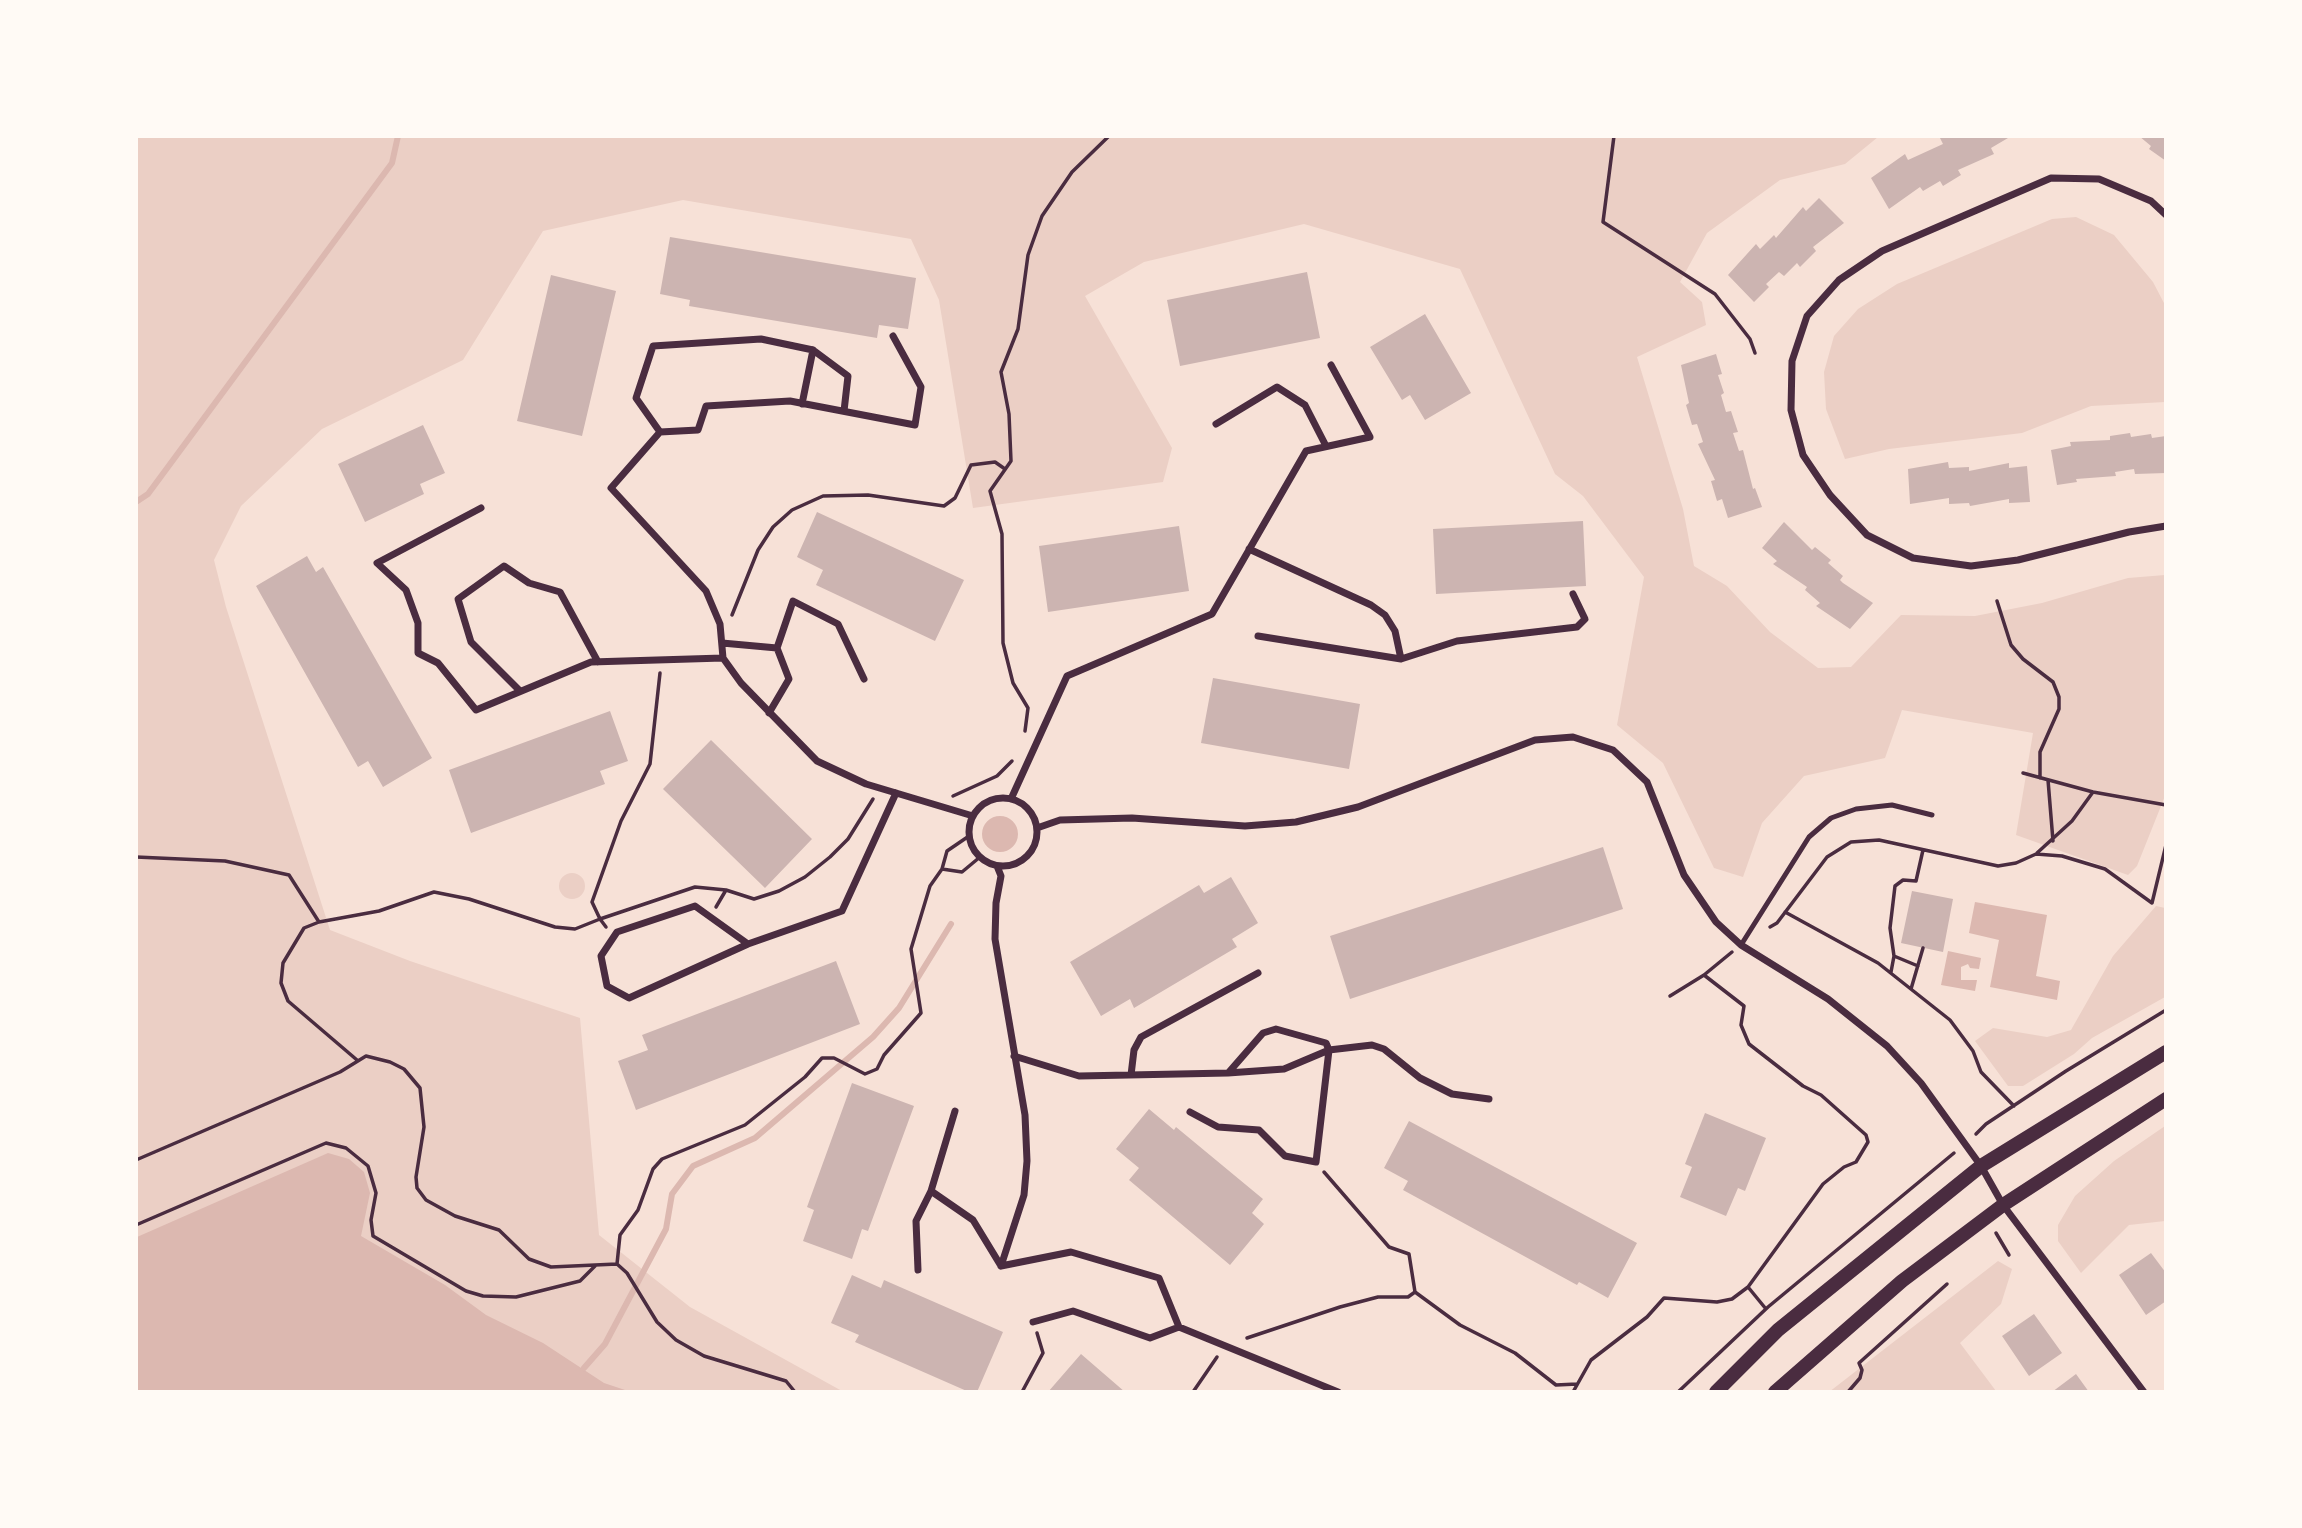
<!DOCTYPE html>
<style>
body{margin:0}
#map{position:relative;width:2302px;height:1528px;overflow:hidden;background:#f7e1d7;font-family:"PT Sans Narrow",sans-serif}
canvas{display:block}
.frame{position:absolute;inset:0;border:138px solid #fffaf5;pointer-events:none}
</style>
<div id="map">
<canvas width="2302" height="1528"></canvas>
<div class="frame"></div>
</div>
<script>
const ctx = document.querySelector('canvas').getContext('2d');
ctx.lineJoin = 'round';
function paint(path, color) {
  ctx.fillStyle = color;
  ctx.fill(path, 'evenodd');
}
function toPath(rows) {
  const path = new Path2D();
  for (const r of rows) {
    if (r.length === 3) {
      path.moveTo(r[0] + r[2], r[1]);
      path.arc(r[0], r[1], r[2], 0, 2 * Math.PI);
      continue;
    }
    path.moveTo(r[0], r[1]);
    for (let i = 2; i < r.length; i += 2) path.lineTo(r[i], r[i + 1]);
  }
  return path;
}
function strokePath(path, color, width, dash) {
  ctx.strokeStyle = color;
  ctx.lineWidth = width;
  ctx.lineCap = dash ? 'butt' : 'round';
  ctx.setLineDash(dash || []);
  ctx.stroke(path);
}
const green = toPath([
 [137,137,1878,137,1845,164,1780,180,1707,233,1680,282,1702,302,1706,325,1637,357,1683,509,1694,566,1727,586,1770,632,1818,668,1851,667,1901,615,1975,616,2042,603,2128,578,2165,575,2165,796,2137,866,2128,875,2016,835,2033,733,1902,710,1885,758,1804,776,1762,823,1743,877,1714,868,1663,763,1617,725,1644,577,1583,496,1555,474,1460,269,1304,224,1144,262,1085,296,1172,448,1163,482,973,508,939,300,911,239,683,200,543,231,463,360,322,429,241,506,214,560,226,607,330,930,410,961,580,1018,599,1235,690,1307,842,1391,137,1392],
 [2076,217,2114,235,2153,282,2165,305,2165,402,2091,406,2022,433,1889,449,1845,459,1826,409,1824,372,1834,336,1858,309,1897,284,2052,219],
 [572,886,13],
 [2156,906,2165,908,2165,997,2092,1038,2074,1054,2023,1086,2008,1086,1975,1041,1993,1028,2047,1037,2071,1030,2113,956],
 [2165,1126,2165,1221,2129,1225,2081,1273,2058,1241,2058,1225,2075,1196,2114,1161],
 [1998,1261,2012,1269,2001,1304,1960,1343,1996,1391,1829,1392]
]);
const water = toPath([
 [1000,834,18],
 [1975,902,2047,915,2036,976,2060,981,2057,1000,1990,987,1999,940,1969,933],
 [1948,951,1981,958,1979,969,1970,968,1968,964,1961,967,1961,980,1977,980,1975,991,1941,985],
 [328,1153,349,1159,364,1172,370,1193,361,1236,445,1285,486,1315,543,1343,604,1383,628,1391,137,1391,137,1237]
]);
const stream = toPath([
 [136,502,148,494,392,163,398,136],
 [584,1368,605,1344,666,1229,672,1194,693,1166,755,1138,873,1037,899,1008,951,924]
]);
const building = toPath([
 [1943,136,2008,138,1991,148,1994,154,1958,170,1961,175,1943,186,1940,181,1923,191,1920,187,1889,209,1871,178,1905,154,1908,160,1943,144,1940,138],
 [2139,136,2166,136,2166,161,2149,149,2151,146],
 [1819,198,1844,223,1813,247,1816,251,1800,267,1797,263,1784,276,1779,272,1766,284,1769,287,1754,302,1728,275,1756,244,1760,249,1774,235,1776,238,1803,207,1806,211],
 [670,237,916,278,908,329,879,325,877,338,689,306,690,300,660,294],
 [1307,272,1320,338,1180,366,1167,300],
 [551,275,616,291,582,436,517,421],
 [1425,314,1471,393,1425,420,1410,395,1402,400,1370,347],
 [1716,354,1722,374,1718,375,1724,393,1721,395,1726,412,1731,411,1738,432,1733,433,1739,451,1743,450,1753,489,1755,488,1762,507,1728,518,1722,499,1717,501,1711,481,1715,480,1698,444,1703,442,1697,424,1692,425,1686,405,1689,403,1681,365],
 [423,425,445,473,420,484,424,494,365,522,338,464],
 [2130,433,2131,437,2151,434,2152,438,2166,436,2166,473,2135,474,2134,469,2115,472,2116,476,2076,479,2077,482,2057,485,2051,450,2071,446,2070,442,2110,440,2110,436],
 [1948,462,1949,468,1969,467,1969,471,2009,463,2009,468,2027,466,2030,502,2009,503,2009,499,1970,506,1969,503,1949,504,1949,498,1910,504,1908,469],
 [817,512,964,580,935,641,816,585,823,570,797,557],
 [1583,521,1586,586,1436,594,1433,529],
 [1784,522,1812,550,1815,547,1831,560,1828,563,1843,576,1840,580,1843,583,1873,603,1850,629,1816,606,1820,603,1805,590,1807,587,1773,564,1777,561,1762,548],
 [1179,526,1189,591,1048,612,1039,546],
 [307,556,316,572,323,567,432,758,383,787,368,761,358,767,256,586],
 [1213,678,1360,704,1349,769,1201,743],
 [610,711,628,761,600,771,605,784,471,833,449,770],
 [711,740,812,839,765,888,663,789],
 [1603,847,1623,909,1350,999,1330,936],
 [1231,877,1258,923,1232,939,1237,947,1134,1008,1130,999,1101,1016,1070,962,1199,885,1204,893],
 [1912,891,1953,899,1943,952,1901,943],
 [836,961,860,1024,636,1110,618,1061,648,1050,642,1035],
 [852,1083,914,1106,868,1231,862,1229,852,1259,803,1241,814,1210,807,1207],
 [1149,1109,1174,1130,1176,1127,1263,1199,1252,1213,1264,1224,1230,1265,1129,1180,1139,1168,1116,1149],
 [1705,1113,1766,1138,1745,1191,1738,1188,1726,1216,1680,1197,1692,1167,1685,1164],
 [1409,1121,1637,1243,1608,1298,1579,1282,1577,1285,1403,1190,1408,1181,1384,1168],
 [2151,1253,2166,1273,2166,1301,2146,1315,2119,1275],
 [852,1275,881,1288,884,1280,1003,1332,977,1392,969,1392,855,1342,859,1335,831,1323],
 [2034,1314,2062,1353,2029,1376,2002,1336],
 [1081,1354,1125,1392,1048,1392],
 [2076,1374,2089,1392,2052,1392]
]);
const path = toPath([
 [1614,136,1603,222,1715,294,1750,339,1755,353],
 [1997,601,2011,645,2023,659,2053,682,2059,697,2059,709,2040,752,2040,778],
 [732,615,758,550,773,527,792,510,823,496,868,495,944,506,955,498,971,465,995,462,1005,469],
 [1025,731,1028,708,1013,683,1003,643,1002,534,990,491,1011,461,1009,414,1001,372,1018,329,1028,255,1042,216,1072,172,1109,136],
 [2023,773,2093,792,2166,805],
 [2048,780,2053,841],
 [953,796,997,776,1012,761],
 [2037,853,2072,821,2093,792],
 [136,857,225,861,289,875,319,922],
 [942,869,947,851,969,836],
 [716,907,726,890],
 [1785,912,1878,963,1950,1020,1973,1051,1981,1072,2014,1106],
 [606,927,600,919,695,887,726,890,754,899,779,891,805,877,830,857,848,839,873,799],
 [1770,927,1777,923,1827,857,1851,842,1879,840,1998,866,2016,863,2036,854,2062,856,2105,869,2152,903,2166,845],
 [1894,956,1890,928,1895,886,1903,880,1916,881,1923,850],
 [1891,972,1894,956,1918,966],
 [1911,989,1923,948],
 [1670,996,1704,975,1732,952],
 [357,1060,288,1001,281,983,283,963,304,928,319,922,379,911,434,892,469,899,555,927,575,929,600,919,592,902,621,821,650,764,660,673],
 [1976,1134,1986,1124,2066,1071,2166,1010],
 [136,1160,340,1072,366,1056,390,1062,404,1069,420,1088,424,1127,416,1177,417,1188,426,1200,455,1216,499,1230,529,1259,551,1267,617,1264,627,1273,657,1322,676,1340,704,1356,786,1381,795,1392],
 [136,1225,326,1143,346,1148,368,1166,376,1193,371,1220,373,1236,466,1291,483,1296,516,1297,580,1281,596,1265],
 [1996,1233,2009,1255],
 [617,1264,620,1235,638,1210,653,1169,662,1159,745,1125,805,1077,822,1058,834,1058,865,1074,877,1069,884,1055,921,1013,911,949,930,886,942,869,962,872,980,857],
 [1748,1287,1766,1309],
 [1415,1292,1460,1325,1515,1353,1556,1385,1577,1384],
 [1247,1338,1340,1307,1378,1297,1408,1297,1415,1292,1409,1254,1389,1247,1324,1172],
 [1022,1392,1043,1353,1037,1333],
 [1193,1392,1217,1357],
 [1573,1392,1591,1360,1647,1317,1664,1298,1717,1302,1732,1299,1748,1287,1823,1184,1844,1167,1856,1162,1868,1142,1866,1135,1821,1095,1803,1086,1749,1044,1741,1025,1744,1006,1704,975],
 [1678,1392,1768,1307,1954,1153],
 [1848,1392,1860,1378,1862,1370,1859,1363,1947,1284]
]);
const service = toPath([
 [1741,945,1809,837,1831,818,1856,809,1892,805,1932,815]
]);
const minor = toPath([
 [2166,215,2151,201,2099,179,2051,178,1882,251,1839,280,1807,316,1792,361,1791,410,1803,455,1830,495,1867,535,1913,558,1971,566,2018,560,2129,532,2166,526],
 [893,336,921,387,915,425,790,401,706,406,698,430,660,432,611,488,706,591,720,624,723,658,741,683,817,761,866,784,973,816],
 [813,350,848,376,844,411],
 [1216,424,1277,387,1305,405,1326,446],
 [660,432,636,398,653,346,761,339,813,350,802,404],
 [481,508,377,563,406,590,418,623,418,653,438,663,476,710,591,662,723,658],
 [1249,549,1371,605,1385,615,1395,631,1401,659,1258,636],
 [722,643,777,648,793,601,838,624,864,679],
 [1401,659,1457,641,1577,627,1585,619,1573,594],
 [520,691,471,642,458,599,504,566,529,583,560,592,598,662],
 [769,713,789,679,777,648],
 [1003,832,34],
 [1011,799,1067,676,1212,614,1306,451,1370,437,1331,365],
 [1037,828,1060,820,1132,818,1245,826,1296,822,1358,807,1535,740,1573,737,1613,750,1647,782,1684,875,1716,922,1741,945,1828,999,1887,1046,1921,1083,1981,1166,2003,1205,2144,1392],
 [997,866,1001,876,996,903,995,939,1025,1115,1027,1161,1024,1195,1001,1266,1071,1252,1159,1278,1179,1327,1338,1392],
 [748,944,629,998,607,986,601,956,617,932,695,906,748,944,842,911,896,793],
 [1014,1056,1079,1076,1228,1073,1284,1069,1329,1050,1372,1045,1384,1049,1420,1078,1452,1094,1489,1099],
 [1131,1075,1134,1050,1141,1037,1258,973],
 [955,1111,931,1191,973,1220,1001,1266],
 [1190,1112,1218,1127,1259,1130,1285,1156,1316,1162,1329,1050,1326,1043,1276,1029,1263,1033,1229,1072],
 [918,1270,916,1221,931,1191],
 [1033,1322,1073,1311,1150,1338,1179,1327]
]);
const secondary = toPath([
 [1716,1392,1778,1330,1981,1166,2166,1052],
 [1775,1392,1902,1281,2003,1205,2166,1099]
]);
paint(green, '#ebcfc5');
paint(water, '#dcb8b0');
strokePath(stream, '#dcb8b0', 6);
paint(building, '#ccb4b1');
strokePath(path, '#4a2c40', 3.5);
strokePath(service, '#4a2c40', 5);
strokePath(minor, '#4a2c40', 7);
strokePath(secondary, '#4a2c40', 14);
</script>
